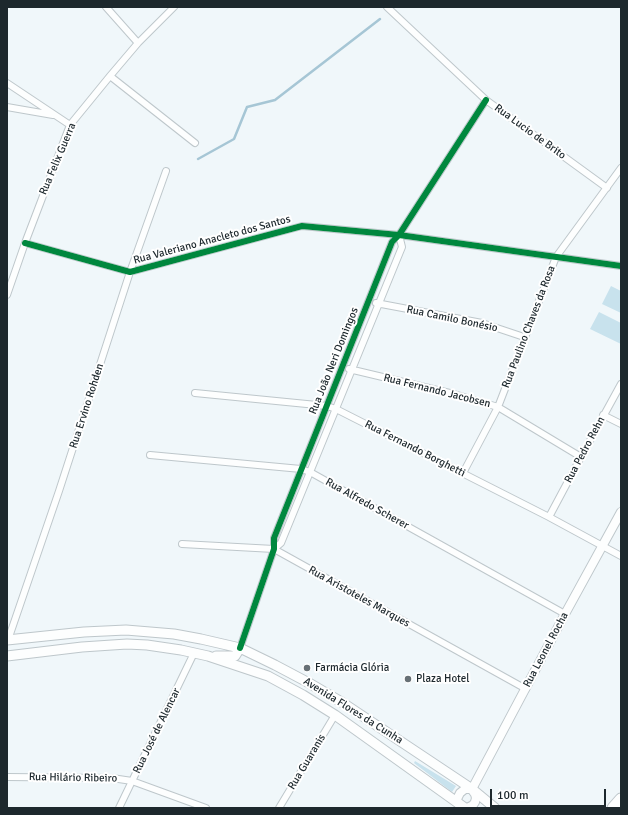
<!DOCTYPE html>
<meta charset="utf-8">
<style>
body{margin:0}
#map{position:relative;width:628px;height:815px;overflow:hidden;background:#f0f7fa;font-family:Signika,sans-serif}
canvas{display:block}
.frame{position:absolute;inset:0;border:8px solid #1d282d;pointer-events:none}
.scale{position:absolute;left:490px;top:789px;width:116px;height:18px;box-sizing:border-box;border:2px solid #1d282d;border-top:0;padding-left:5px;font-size:12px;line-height:14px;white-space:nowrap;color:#1d282d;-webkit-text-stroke:3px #fff;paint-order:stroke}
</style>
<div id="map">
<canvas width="628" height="815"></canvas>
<div class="frame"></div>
<div class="scale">100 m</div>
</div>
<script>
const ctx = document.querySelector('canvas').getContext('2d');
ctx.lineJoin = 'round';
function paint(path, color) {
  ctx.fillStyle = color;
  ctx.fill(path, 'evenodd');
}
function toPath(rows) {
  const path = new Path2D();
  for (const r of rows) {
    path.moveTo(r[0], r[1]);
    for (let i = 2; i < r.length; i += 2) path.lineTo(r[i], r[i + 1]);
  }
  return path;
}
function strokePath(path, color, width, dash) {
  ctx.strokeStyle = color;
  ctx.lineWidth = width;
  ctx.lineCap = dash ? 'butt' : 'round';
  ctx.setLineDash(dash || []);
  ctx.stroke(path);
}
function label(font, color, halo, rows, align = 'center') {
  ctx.font = font + ' Signika,sans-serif';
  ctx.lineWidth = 4;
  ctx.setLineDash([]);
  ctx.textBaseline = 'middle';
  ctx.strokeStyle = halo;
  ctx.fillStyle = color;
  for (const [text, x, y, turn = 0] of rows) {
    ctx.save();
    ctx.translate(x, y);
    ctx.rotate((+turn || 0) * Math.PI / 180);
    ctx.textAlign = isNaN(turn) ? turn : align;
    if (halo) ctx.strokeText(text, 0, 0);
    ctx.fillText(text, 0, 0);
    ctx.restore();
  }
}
const green = toPath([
 [611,286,621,291,621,313,602,304],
 [599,312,621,323,621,344,590,329],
 [415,761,456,786,452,792,414,763]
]);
const stream = toPath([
 [198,159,234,139,247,107,275,100,380,19]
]);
const minor = toPath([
 [106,7,138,43],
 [387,7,486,100,607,188],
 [110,76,195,143],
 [7,83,70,125],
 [7,107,53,115],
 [25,243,130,272,302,226,399,235,621,266],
 [7,295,25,243,70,125,110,76,138,43,174,7],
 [376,303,482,323,524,337],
 [349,369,454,394,498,407,581,457],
 [195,393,327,406,336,409,549,517,621,556],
 [603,415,621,424],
 [150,455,301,469,310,472,565,614],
 [463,473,498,407,556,257,621,168],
 [549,517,581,457,621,384],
 [182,544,274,549,526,689],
 [274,549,281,543,402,247,399,235],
 [8,640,59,491,130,272,166,171],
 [240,648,274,549,274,538,392,242,399,235,486,100],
 [7,777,112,778,132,781,206,808],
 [119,808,194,653],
 [279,808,335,715]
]);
const tertiary = toPath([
 [472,789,565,614,621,512],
 [458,803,457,799,460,793,465,789,472,789],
 [467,808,473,805,475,802,476,798,475,794,472,790]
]);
const secondary = toPath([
 [7,640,84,632,126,630,174,634,201,639,240,648,275,665,309,683,343,703,472,789,495,808],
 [7,656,82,647,127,644,147,645,181,650,208,656,268,676,303,695,335,715,465,808],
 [216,656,235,656,240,648]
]);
const trunk = toPath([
 [613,808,621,799]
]);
const cycleway = toPath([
 [25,243,130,272,302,226,399,235,621,266],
 [240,648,274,549,274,538,392,242,399,235,486,100]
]);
const markers = [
 [307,668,4,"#677075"],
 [408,679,4,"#677075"]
];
const streetNames = [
 ["Rua Lucio de Brito",530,132,36],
 ["Rua Felix Guerra",58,159,-67],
 ["Rua Valeriano Anacleto dos Santos",212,240,-15],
 ["Rua Camilo Bonésio",452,319,12],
 ["Rua Paulino Chaves da Rosa",529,327,-69],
 ["Rua João Neri Domingos",334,361,-68],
 ["Rua Fernando Jacobsen",437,391,14],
 ["Rua Ervino Rohden",87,406,-72],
 ["Rua Fernando Borghetti",415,449,27],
 ["Rua Pedro Rehn",585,450,-62],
 ["Rua Alfredo Scherer",367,504,29],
 ["Rua Aristoteles Marques",359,597,29],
 ["Rua Leonel Rocha",546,650,-62],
 ["Avenida Flores da Cunha",353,711,32],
 ["Rua José de Alencar",157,731,-64],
 ["Rua Guaranis",307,762,-59],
 ["Rua Hilário Ribeiro",73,778,1]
];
const poiNames = [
 ["Farmácia Glória",315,668],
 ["Plaza Hotel",416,679]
];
paint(green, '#c8e2ed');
strokePath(stream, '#a6c6d5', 2.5);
strokePath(minor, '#bec7cb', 8);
strokePath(tertiary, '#bec7cb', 10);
strokePath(secondary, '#bec7cb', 11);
strokePath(trunk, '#bec7cb', 13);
strokePath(minor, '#fdfefe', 6);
strokePath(tertiary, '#fdfefe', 8);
strokePath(secondary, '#fdfefe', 9);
strokePath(trunk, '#fdfefe', 11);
strokePath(cycleway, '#00873e', 6);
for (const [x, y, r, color] of markers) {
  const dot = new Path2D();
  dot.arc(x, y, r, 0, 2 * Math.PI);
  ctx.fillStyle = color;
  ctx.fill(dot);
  strokePath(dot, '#fff', 1.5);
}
label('11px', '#1d282d', '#fff', streetNames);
label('11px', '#1d282d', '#fff', poiNames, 'left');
</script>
